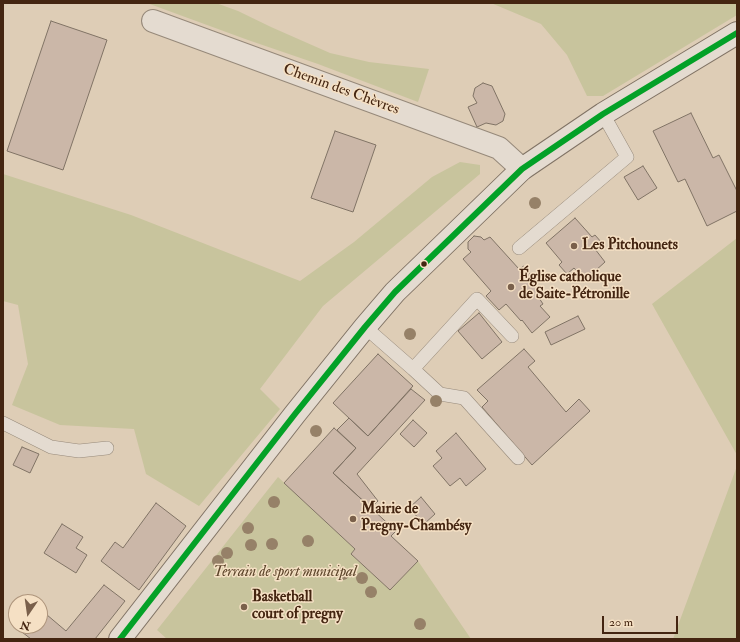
<!DOCTYPE html>
<meta charset="utf-8">
<style>
body{margin:0}
#map{position:relative;width:740px;height:642px;overflow:hidden;background:#decdb6;font-family:"IM FELL Double Pica",serif}
canvas{display:block}
.frame{position:absolute;inset:0;border:4px solid #442511;pointer-events:none}
.north{position:absolute;left:8px;top:594px;width:40px;height:40px;box-sizing:border-box;background:#f5e0c4;border:1px solid #ae957c;border-radius:50%;rotate:193deg;font-size:11px;font-weight:700;line-height:16px;text-align:center;color:#442511}
.north::after{content:'';display:block;margin:auto;width:14px;height:18px;background:#7a604b;clip-path:polygon(50% 0,100% 100%,50% 72%,0 100%)}
.scale{position:absolute;left:602px;top:616px;width:76px;height:18px;box-sizing:border-box;border:2px solid #442511;border-top:0;padding-left:5px;font-size:12px;line-height:14px;white-space:nowrap;color:#442511;-webkit-text-stroke:3px #f5e0c4;paint-order:stroke}
</style>
<div id="map">
<canvas width="740" height="642"></canvas>
<div class="frame"></div>
<div class="north">N</div>
<div class="scale">20 m</div>
</div>
<script>
const ctx = document.querySelector('canvas').getContext('2d');
ctx.lineJoin = 'round';
function paint(path, color) {
  ctx.fillStyle = color;
  ctx.fill(path, 'evenodd');
}
function toPath(rows) {
  const path = new Path2D();
  for (const r of rows) {
    path.moveTo(r[0], r[1]);
    for (let i = 2; i < r.length; i += 2) path.lineTo(r[i], r[i + 1]);
  }
  return path;
}
function strokePath(path, color, width, dash) {
  ctx.strokeStyle = color;
  ctx.lineWidth = width;
  ctx.lineCap = dash ? 'butt' : 'round';
  ctx.setLineDash(dash || []);
  ctx.stroke(path);
}
function label(font, color, halo, rows, align = 'center') {
  ctx.font = font + ' "IM FELL Double Pica",serif';
  ctx.lineWidth = 3;
  ctx.setLineDash([]);
  ctx.textBaseline = 'middle';
  ctx.strokeStyle = halo;
  ctx.fillStyle = color;
  for (const [text, x, y, turn = 0] of rows) {
    ctx.save();
    ctx.translate(x, y);
    ctx.rotate((+turn || 0) * Math.PI / 180);
    ctx.textAlign = isNaN(turn) ? turn : align;
    if (halo) ctx.strokeText(text, 0, 0);
    ctx.fillText(text, 0, 0);
    ctx.restore();
  }
}
const green = toPath([
 [147,3,216,3,238,11,271,27,330,53,369,62,429,69,418,102,318,64,248,40],
 [491,3,737,3,737,15,603,96,587,96,567,55,541,24],
 [460,162,480,165,480,174,323,306,260,389,280,409,199,506,146,474,134,429,60,425,12,405,28,364,18,305,3,301,3,174,131,215,300,281,354,242,432,177],
 [737,238,737,455,652,304],
 [737,466,737,639,673,639],
 [278,477,355,549,351,554,390,590,418,561,471,639,167,639,157,630]
]);
const building = toPath([
 [51,21,107,40,63,170,7,151,51,21],
 [483,83,492,86,505,114,503,121,496,125,486,123,477,127,468,107,477,103,473,96,475,88,483,83],
 [691,113,713,158,719,155,737,191,737,211,707,226,685,179,678,182,653,131,691,113],
 [335,131,376,145,353,212,311,198,335,131],
 [643,166,657,188,638,200,624,177,643,166],
 [575,218,592,237,595,235,602,243,595,249,605,262,585,280,574,268,567,274,559,265,562,262,546,243,575,218],
 [474,236,481,237,484,240,490,237,519,269,524,266,534,279,532,282,544,295,539,298,543,304,540,306,550,317,532,333,522,320,521,321,506,304,499,310,486,296,491,291,463,259,471,252,468,249,468,242,474,236],
 [479,313,502,342,482,359,458,331,479,313],
 [578,316,585,329,551,345,545,332,578,316],
 [524,349,535,361,528,367,566,412,579,399,590,411,532,465,482,407,488,401,477,390,524,349],
 [378,354,413,386,368,436,333,403,378,354],
 [411,389,425,400,357,474,378,501,371,508,333,473,356,448,337,430,349,418,368,436,411,389],
 [413,420,427,433,414,447,400,434,413,420],
 [334,428,356,448,333,473,396,531,391,536,418,561,390,590,351,554,355,549,284,483,334,428],
 [456,433,486,469,466,486,460,478,450,486,433,466,442,458,436,451,456,433],
 [22,447,39,454,30,473,13,465,22,447],
 [421,497,435,514,424,524,409,508,421,497],
 [156,503,186,526,139,590,101,561,115,542,123,548,156,503],
 [62,524,83,537,76,548,87,555,76,573,44,553,62,524],
 [104,585,125,601,95,639,31,639,18,629,20,626,40,626,40,609,66,631,104,585]
]);
const lane = toPath([
 [519,248,627,157,603,114],
 [365,327,413,369,477,299,512,336],
 [413,369,440,394,464,398,518,458],
 [3,423,51,447,79,451,107,448]
]);
const street = toPath([
 [153,21,499,148,522,169]
]);
const secondary = toPath([
 [120,639,295,414,365,327,395,292,522,169,603,114,737,33]
]);
const bus1 = toPath([
 [120,639,295,414,365,327,395,292,522,169,603,114,737,33]
]);
const trees = [
 [535,203],
 [410,334],
 [436,401],
 [316,431],
 [274,502],
 [248,528],
 [308,541],
 [272,544],
 [251,545],
 [227,553],
 [218,561],
 [343,574],
 [362,578],
 [371,592],
 [420,624]
];
const markers = [
 [574,246,4,"#7a604b"],
 [424,264,3.5,"#442511"],
 [511,287,4,"#7a604b"],
 [353,519,4,"#7a604b"],
 [244,607,4,"#7a604b"]
];
const streetNames = [
 ["Chemin des Chèvres",341,90,20]
];
const poiNames = [
 ["Les Pitchounets",582,246],
 ["Église catholique",519,278],
 ["de Saite-Pétronille",519,295],
 ["Mairie de",361,510],
 ["Pregny-Chambésy",361,527],
 ["Basketball",252,598],
 ["court of pregny",252,615]
];
const parkNames = [
 ["Terrain de sport municipal",285,573]
];
paint(green, '#c8c49d');
paint(building, '#cbb7a8');
strokePath(building, '#807365', 1);
strokePath(lane, '#96897a', 14);
strokePath(street, '#96897a', 24);
strokePath(secondary, '#807365', 24);
strokePath(lane, '#e4dbd0', 13);
strokePath(street, '#e4dbd0', 22);
strokePath(secondary, '#e4dbd0', 22);
strokePath(bus1, '#03a127', 6);
ctx.fillStyle = '#968168';
for (const [x, y] of trees) {
  ctx.beginPath();
  ctx.arc(x, y, 6, 0, 2 * Math.PI);
  ctx.fill();
}
for (const [x, y, r, color] of markers) {
  const dot = new Path2D();
  dot.arc(x, y, r, 0, 2 * Math.PI);
  ctx.fillStyle = color;
  ctx.fill(dot);
  strokePath(dot, '#f5e0c4', 1.5);
}
label('15px', '#442511', '#f5e0c4', streetNames);
label('bold 15px', '#442511', '#f5e0c4', poiNames, 'left');
label('italic 15px', '#5b4329', '#f5e0c4', parkNames);
</script>
